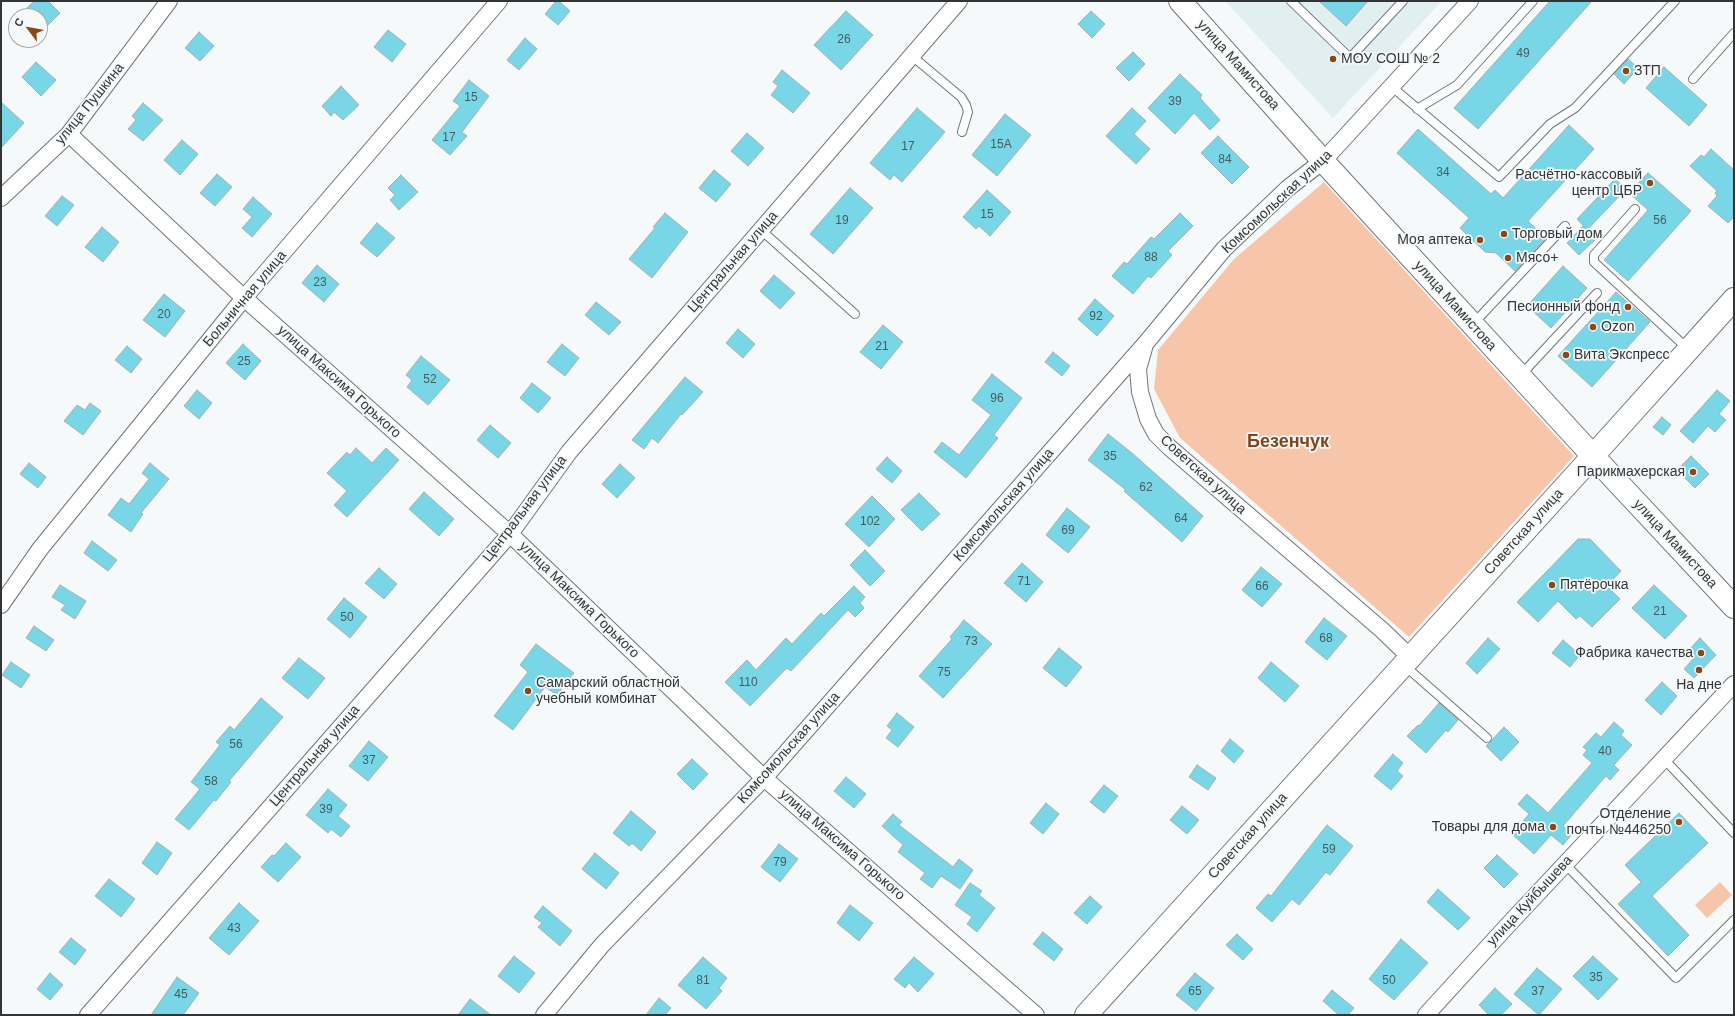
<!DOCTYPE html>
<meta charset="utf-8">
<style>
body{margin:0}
#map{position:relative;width:1735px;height:1016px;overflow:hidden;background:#f5f9fa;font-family:Arial,sans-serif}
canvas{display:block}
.frame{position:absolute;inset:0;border:2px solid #333435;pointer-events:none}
.north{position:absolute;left:8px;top:8px;width:40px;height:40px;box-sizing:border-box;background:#f5f9fa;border:1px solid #a7aaab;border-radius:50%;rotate:302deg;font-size:11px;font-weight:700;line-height:16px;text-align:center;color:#333435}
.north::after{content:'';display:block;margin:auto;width:14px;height:18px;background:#8a4817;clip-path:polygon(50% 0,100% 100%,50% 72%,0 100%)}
</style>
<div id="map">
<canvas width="1735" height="1016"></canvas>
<div class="frame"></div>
<div class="north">С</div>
</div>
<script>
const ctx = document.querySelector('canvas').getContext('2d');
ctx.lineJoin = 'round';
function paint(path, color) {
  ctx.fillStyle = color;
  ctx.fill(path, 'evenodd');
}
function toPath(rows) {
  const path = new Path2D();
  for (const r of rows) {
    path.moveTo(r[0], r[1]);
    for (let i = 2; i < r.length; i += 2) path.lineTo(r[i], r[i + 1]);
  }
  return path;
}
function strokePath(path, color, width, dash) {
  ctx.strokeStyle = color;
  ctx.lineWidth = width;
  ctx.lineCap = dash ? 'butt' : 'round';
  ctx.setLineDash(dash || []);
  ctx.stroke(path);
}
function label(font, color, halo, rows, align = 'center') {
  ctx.font = font + ' Arial,sans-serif';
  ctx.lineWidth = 3.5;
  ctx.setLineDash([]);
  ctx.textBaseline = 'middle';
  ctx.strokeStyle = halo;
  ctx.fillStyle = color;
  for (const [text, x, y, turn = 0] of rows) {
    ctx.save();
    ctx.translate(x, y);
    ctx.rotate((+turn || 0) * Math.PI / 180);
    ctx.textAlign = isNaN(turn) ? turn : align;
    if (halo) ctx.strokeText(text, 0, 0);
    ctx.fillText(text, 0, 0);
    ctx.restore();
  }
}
const built = toPath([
 [1225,1,1442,1,1333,118]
]);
const green = toPath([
 [1324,182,1574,456,1409,637,1180,438,1154,389,1158,350,1234,259],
 [1720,882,1732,895,1707,918,1695,905]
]);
const building = toPath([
 [34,1,48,1,60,13,40,33,40,16,19,16,34,1],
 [556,1,559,1,570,11,558,25,545,14,556,1],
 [1319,1,1368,1,1346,26,1319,1],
 [1550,1,1592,1,1478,129,1454,108,1550,1],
 [846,11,873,35,841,70,814,45,846,11],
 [1091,11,1105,24,1092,38,1078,24,1091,11],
 [388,30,406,44,392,62,374,47,388,30],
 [199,32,214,46,200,61,185,48,199,32],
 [525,38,537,49,519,70,507,60,525,38],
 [1133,52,1145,64,1129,81,1116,68,1133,52],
 [1628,59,1638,68,1624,84,1614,74,1628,59],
 [36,62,56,80,41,96,22,77,36,62],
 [1664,67,1707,105,1689,126,1646,88,1664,67],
 [782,70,810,93,793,113,771,95,778,86,773,82,782,70],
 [1180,74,1202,95,1200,98,1220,120,1210,130,1194,113,1175,134,1148,108,1180,74],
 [469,80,489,96,462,132,467,136,450,155,432,140,460,106,453,101,469,80],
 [341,86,359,105,343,120,334,112,331,116,322,106,341,86],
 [1,102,24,123,1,148,1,102],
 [143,103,163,120,143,141,128,129,136,120,132,116,143,103],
 [917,108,945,132,902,182,894,175,890,180,870,163,917,108],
 [1132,108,1146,121,1134,134,1150,149,1136,164,1106,136,1132,108],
 [1005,114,1031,135,997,176,972,155,1005,114],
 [1569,125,1594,149,1528,221,1546,238,1515,271,1496,253,1485,252,1460,228,1469,218,1397,153,1418,129,1491,194,1495,190,1503,198,1569,125],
 [747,133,764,148,748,166,731,151,747,133],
 [1218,136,1249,167,1232,184,1201,153,1218,136],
 [182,140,198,154,180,175,164,160,182,140],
 [1711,149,1734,170,1734,217,1728,223,1708,206,1717,196,1715,193,1717,191,1690,166,1701,155,1704,157,1711,149],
 [714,170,731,184,716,202,699,188,714,170],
 [1648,173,1691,211,1628,281,1604,260,1648,210,1629,193,1648,173],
 [217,174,232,187,215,206,200,193,217,174],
 [401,175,418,192,399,210,390,200,395,195,388,188,401,175],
 [1615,179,1626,189,1587,230,1577,219,1615,179],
 [850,188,873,208,833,254,810,234,850,188],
 [987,190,1011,212,990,236,979,226,976,229,963,217,987,190],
 [62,196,74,205,57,226,45,216,62,196],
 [253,197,272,214,252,237,242,228,252,217,243,209,253,197],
 [665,213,688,232,652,278,629,259,655,228,653,227,665,213],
 [1180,213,1193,226,1168,251,1172,255,1151,278,1148,276,1133,294,1112,276,1124,262,1127,264,1151,237,1154,239,1180,213],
 [377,223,395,238,377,257,360,243,377,223],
 [1583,226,1596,239,1579,255,1567,243,1583,226],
 [102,227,119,242,103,262,85,247,102,227],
 [317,265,339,284,324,302,302,283,317,265],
 [1563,266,1587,288,1551,328,1527,306,1563,266],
 [774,275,795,293,780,309,760,291,774,275],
 [1616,292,1650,322,1592,387,1558,356,1616,292],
 [164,294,185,311,165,337,143,320,164,294],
 [1095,299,1114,316,1097,336,1078,319,1095,299],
 [596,302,621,322,609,335,585,315,596,302],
 [883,325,903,342,881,369,860,352,883,325],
 [738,329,755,344,743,358,726,343,738,329],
 [243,344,261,361,245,380,226,363,243,344],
 [562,344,579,358,565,376,547,362,562,344],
 [127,346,142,359,131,373,115,360,127,346],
 [1053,352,1070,366,1062,376,1045,362,1053,352],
 [421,356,450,380,428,405,407,387,412,380,406,375,421,356],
 [992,374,1022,398,994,435,998,438,966,478,934,452,942,442,959,455,991,415,972,400,992,374],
 [685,377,703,392,682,415,681,414,658,443,652,438,644,449,632,440,685,377],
 [532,383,551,398,538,413,520,398,532,383],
 [197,390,212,403,199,419,184,406,197,390],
 [1717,390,1730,401,1719,414,1726,420,1715,432,1708,426,1693,443,1680,431,1717,390],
 [90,403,101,411,83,435,64,421,77,405,85,410,90,403],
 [1662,417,1671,425,1663,435,1653,427,1662,417],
 [490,425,511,443,498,458,477,440,490,425],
 [1108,434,1132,453,1203,516,1182,542,1124,491,1126,490,1088,460,1108,434],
 [356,448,372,463,386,448,399,460,347,517,334,505,347,491,327,473,347,452,350,455,356,448],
 [1691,456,1709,474,1695,488,1677,470,1691,456],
 [887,457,902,471,892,483,876,469,887,457],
 [29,463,46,477,38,488,20,474,29,463],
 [150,463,169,479,141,513,143,514,131,532,108,515,121,498,129,504,149,479,142,473,150,463],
 [620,464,635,478,617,498,602,484,620,464],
 [424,492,454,519,439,536,409,509,424,492],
 [919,493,940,514,922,531,901,510,919,493],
 [872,496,895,519,869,547,845,524,872,496],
 [1067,508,1090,527,1068,553,1046,535,1067,508],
 [1578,539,1590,539,1621,571,1607,586,1620,599,1592,627,1580,616,1576,619,1558,601,1538,622,1517,602,1578,539],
 [92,541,117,560,108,571,84,553,92,541],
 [865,550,885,571,870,586,850,565,865,550],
 [1022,563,1043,582,1026,602,1004,583,1022,563],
 [1261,567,1282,584,1262,607,1242,590,1261,567],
 [379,568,397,584,384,599,365,583,379,568],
 [60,585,86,601,75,619,61,610,65,605,52,597,60,585],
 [1654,585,1687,616,1665,639,1632,608,1654,585],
 [854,586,865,597,860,603,864,608,855,617,848,610,791,671,787,668,750,706,725,682,747,660,756,670,786,638,792,644,821,613,824,616,854,586],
 [344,598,367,617,350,638,327,619,344,598],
 [1324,618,1347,636,1327,660,1305,642,1324,618],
 [964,620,992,644,943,698,919,676,952,639,950,637,964,620],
 [34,626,54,640,46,651,26,638,34,626],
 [1488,638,1500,649,1477,674,1466,663,1488,638],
 [1700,638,1716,655,1694,678,1684,669,1694,658,1687,652,1700,638],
 [1563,640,1580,655,1570,667,1552,653,1563,640],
 [536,644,574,673,557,695,545,687,513,730,494,716,528,672,520,665,536,644],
 [1059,648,1082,667,1066,687,1043,668,1059,648],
 [299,658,325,678,308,699,282,678,299,658],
 [11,662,30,675,21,688,2,675,11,662],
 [1271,662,1299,686,1285,702,1258,678,1271,662],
 [1662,682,1677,696,1661,715,1645,700,1662,682],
 [261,698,283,717,229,781,231,782,216,801,214,800,189,830,175,819,200,789,191,782,220,745,216,742,230,726,234,730,261,698],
 [1439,703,1458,720,1448,732,1446,730,1426,753,1407,736,1418,725,1419,726,1439,703],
 [897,713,914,727,898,747,886,738,892,730,887,726,897,713],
 [1614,722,1624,731,1621,735,1632,745,1614,765,1619,770,1610,780,1606,776,1563,826,1572,834,1563,845,1551,835,1534,854,1512,834,1529,814,1518,804,1527,794,1548,813,1592,763,1583,755,1587,750,1583,747,1596,733,1601,737,1614,722],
 [1504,727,1519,742,1501,761,1486,746,1504,727],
 [1230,739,1244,751,1234,763,1221,751,1230,739],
 [369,741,388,757,368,781,349,766,369,741],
 [1393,754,1403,763,1397,771,1403,776,1391,790,1374,776,1393,754],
 [692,759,708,774,693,790,677,774,692,759],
 [1197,765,1216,778,1208,790,1189,777,1197,765],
 [846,777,866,794,854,808,834,791,846,777],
 [1104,785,1118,796,1104,813,1090,802,1104,785],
 [328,789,347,805,338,816,350,826,341,837,331,829,328,833,306,815,328,789],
 [1046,803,1059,814,1043,834,1030,823,1046,803],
 [1182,806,1199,820,1187,834,1170,820,1182,806],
 [631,811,656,832,641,851,632,843,629,846,613,833,631,811],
 [1679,813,1708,843,1652,896,1689,935,1668,956,1618,904,1641,882,1625,865,1679,813],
 [893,814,902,822,899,825,953,867,959,859,973,870,960,889,941,876,932,888,920,879,925,873,898,852,903,845,882,826,893,814],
 [1327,825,1353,846,1330,875,1326,872,1299,905,1292,899,1272,922,1256,908,1268,894,1271,896,1327,825],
 [157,842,172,853,157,875,142,863,157,842],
 [286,843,301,857,278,882,261,867,272,855,274,856,286,843],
 [779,844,798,859,780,882,761,867,779,844],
 [595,853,619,873,606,889,582,869,595,853],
 [1497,855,1518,874,1504,888,1484,868,1497,855],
 [109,879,135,899,121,917,95,896,109,879],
 [970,883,982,891,979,895,995,908,977,932,967,924,972,917,955,905,970,883],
 [1438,889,1470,918,1458,930,1427,902,1438,889],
 [1090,896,1102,907,1087,924,1074,913,1090,896],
 [239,903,259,921,229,955,209,938,239,903],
 [850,905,873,923,859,941,837,923,850,905],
 [543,906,572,931,560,946,538,927,542,923,534,917,543,906],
 [1043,932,1063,949,1054,961,1033,944,1043,932],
 [1237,934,1253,949,1243,960,1226,945,1237,934],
 [71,938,86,950,75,965,59,952,71,938],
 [1401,939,1428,963,1394,1000,1369,979,1401,939],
 [514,956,535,973,519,993,498,976,514,956],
 [1593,956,1618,979,1598,1000,1573,976,1593,956],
 [703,957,727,978,719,988,722,991,706,1009,678,985,703,957],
 [914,957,934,974,918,992,909,983,905,988,894,979,914,957],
 [1537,968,1562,989,1539,1015,1514,994,1537,968],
 [50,973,63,985,50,1000,37,989,50,973],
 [1195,973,1214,988,1196,1011,1176,995,1195,973],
 [177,977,199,993,183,1015,151,1015,177,977],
 [1495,988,1512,1004,1501,1015,1489,1015,1479,1005,1495,988],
 [1332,990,1354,1008,1348,1015,1339,1015,1323,1001,1332,990],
 [659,998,671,1008,665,1015,646,1015,659,998],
 [470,999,491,1015,458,1015,470,999]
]);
const lane = toPath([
 [1291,1,1350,58,1403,1],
 [912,56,961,97,966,105,968,112,962,132],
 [1693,79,1734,33],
 [1392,87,1499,177,1550,124,1575,108,1675,1],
 [1417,109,1457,85,1533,1],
 [1635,209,1594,255,1594,262,1688,349],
 [761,230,855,314],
 [1474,323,1565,226],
 [1520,376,1597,293],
 [1405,666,1487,738],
 [1664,759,1734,833],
 [1565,864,1676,978,1734,920]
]);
const street = toPath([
 [69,134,244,298,510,534,764,778,1036,1015],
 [1,198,69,134,169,1],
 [1144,348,1138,369,1140,392,1148,419,1156,434,1169,447,1382,630,1410,657],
 [1,605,40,549,244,298,499,1],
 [88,1015,510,534,569,452,959,1],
 [544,1015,602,945,764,778,1145,344,1224,249,1288,188,1323,161,1470,1],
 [1426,1015,1508,925,1734,684]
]);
const secondary = toPath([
 [1180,1,1323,161,1593,456,1734,607],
 [1086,1015,1593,456,1734,299]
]);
const markers = [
 [1333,59,4,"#8a4817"],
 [1626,71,4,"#8a4817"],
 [1650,183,4,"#8a4817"],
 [1504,234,4,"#8a4817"],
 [1480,240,4,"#8a4817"],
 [1508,258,4,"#8a4817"],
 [1628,307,4,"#8a4817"],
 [1593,327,4,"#8a4817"],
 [1566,355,4,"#8a4817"],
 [1693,472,4,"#8a4817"],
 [1552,585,4,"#8a4817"],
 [1701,653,4,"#8a4817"],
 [1699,670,4,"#8a4817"],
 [528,691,4,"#8a4817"],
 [1679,822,4,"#8a4817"],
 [1553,827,4,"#8a4817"]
];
const numberNames = [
 ["26",844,40],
 ["49",1523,54],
 ["15",471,98],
 ["39",1175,102],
 ["17",449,138],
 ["15А",1001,145],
 ["17",908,147],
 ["84",1225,160],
 ["34",1443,173],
 ["15",987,215],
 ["19",842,221],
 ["56",1660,221],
 ["88",1151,258],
 ["23",320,283],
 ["20",164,315],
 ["92",1096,317],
 ["21",882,347],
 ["25",244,362],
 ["52",430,380],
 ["96",997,399],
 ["35",1110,457],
 ["62",1146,488],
 ["64",1181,519],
 ["102",870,522],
 ["69",1068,531],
 ["71",1024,582],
 ["66",1262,587],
 ["21",1660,612],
 ["50",347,618],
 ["68",1326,639],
 ["73",971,642],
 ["75",944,673],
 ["110",748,683],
 ["56",236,745],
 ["40",1605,752],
 ["37",369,761],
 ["58",211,782],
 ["39",326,810],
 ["59",1329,850],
 ["79",780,863],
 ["43",234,929],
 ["35",1596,978],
 ["81",703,981],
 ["50",1389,981],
 ["65",1195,992],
 ["37",1538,992],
 ["45",181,995]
];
const poiNames = [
 ["МОУ СОШ № 2",1341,59],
 ["ЗТП",1634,71],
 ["Расчётно-кассовый",1642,175,"right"],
 ["центр ЦБР",1642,191,"right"],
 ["Торговый дом",1512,234],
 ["Моя аптека",1472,240,"right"],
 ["Мясо+",1516,258],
 ["Песионный фонд",1620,307,"right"],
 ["Ozon",1601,327],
 ["Вита Экспресс",1574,355],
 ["Парикмахерская",1685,472,"right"],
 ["Пятёрочка",1560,585],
 ["Фабрика качества",1693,653,"right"],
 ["Самарский областной",536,683],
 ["учебный комбинат",536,699],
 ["На дне",1699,685,"center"],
 ["Отделение",1671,814,"right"],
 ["почты №446250",1671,830,"right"],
 ["Товары для дома",1545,827,"right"]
];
const streetNames = [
 ["улица Мамистова",1238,65,48],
 ["улица Пушкина",90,104,-51],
 ["Комсомольская улица",1277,202,-43],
 ["Центральная улица",733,262,-49],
 ["Больничная улица",245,299,-50],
 ["улица Мамистова",1455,306,48],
 ["улица Максима Горького",339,382,42],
 ["Советская улица",1203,475,42],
 ["Комсомольская улица",1004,505,-49],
 ["Центральная улица",525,509,-53],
 ["Советская улица",1524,532,-48],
 ["улица Мамистова",1675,544,47],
 ["улица Максима Горького",579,600,44],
 ["Комсомольская улица",789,748,-48],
 ["Центральная улица",315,756,-49],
 ["Советская улица",1248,836,-48],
 ["улица Максима Горького",842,845,41],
 ["улица Куйбышева",1530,901,-47]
];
const districtNames = [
 ["Безенчук",1288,442]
];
paint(built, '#e1eff1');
paint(green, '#f7c6aa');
paint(building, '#78d6e6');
strokePath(building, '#aaafaf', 1);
strokePath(lane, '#717576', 10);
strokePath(street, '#717576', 18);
strokePath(secondary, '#717576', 24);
strokePath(lane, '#fff', 8);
strokePath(street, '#fff', 16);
strokePath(secondary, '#fff', 22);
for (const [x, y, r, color] of markers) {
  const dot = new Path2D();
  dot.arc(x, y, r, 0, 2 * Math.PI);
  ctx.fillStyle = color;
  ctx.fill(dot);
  strokePath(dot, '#f5f9fa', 1.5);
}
label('12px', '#445c61', null, numberNames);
label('14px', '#333435', '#f5f9fa', poiNames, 'left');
label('14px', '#333435', '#f5f9fa', streetNames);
label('bold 18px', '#82451a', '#f5f9fa', districtNames);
</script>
